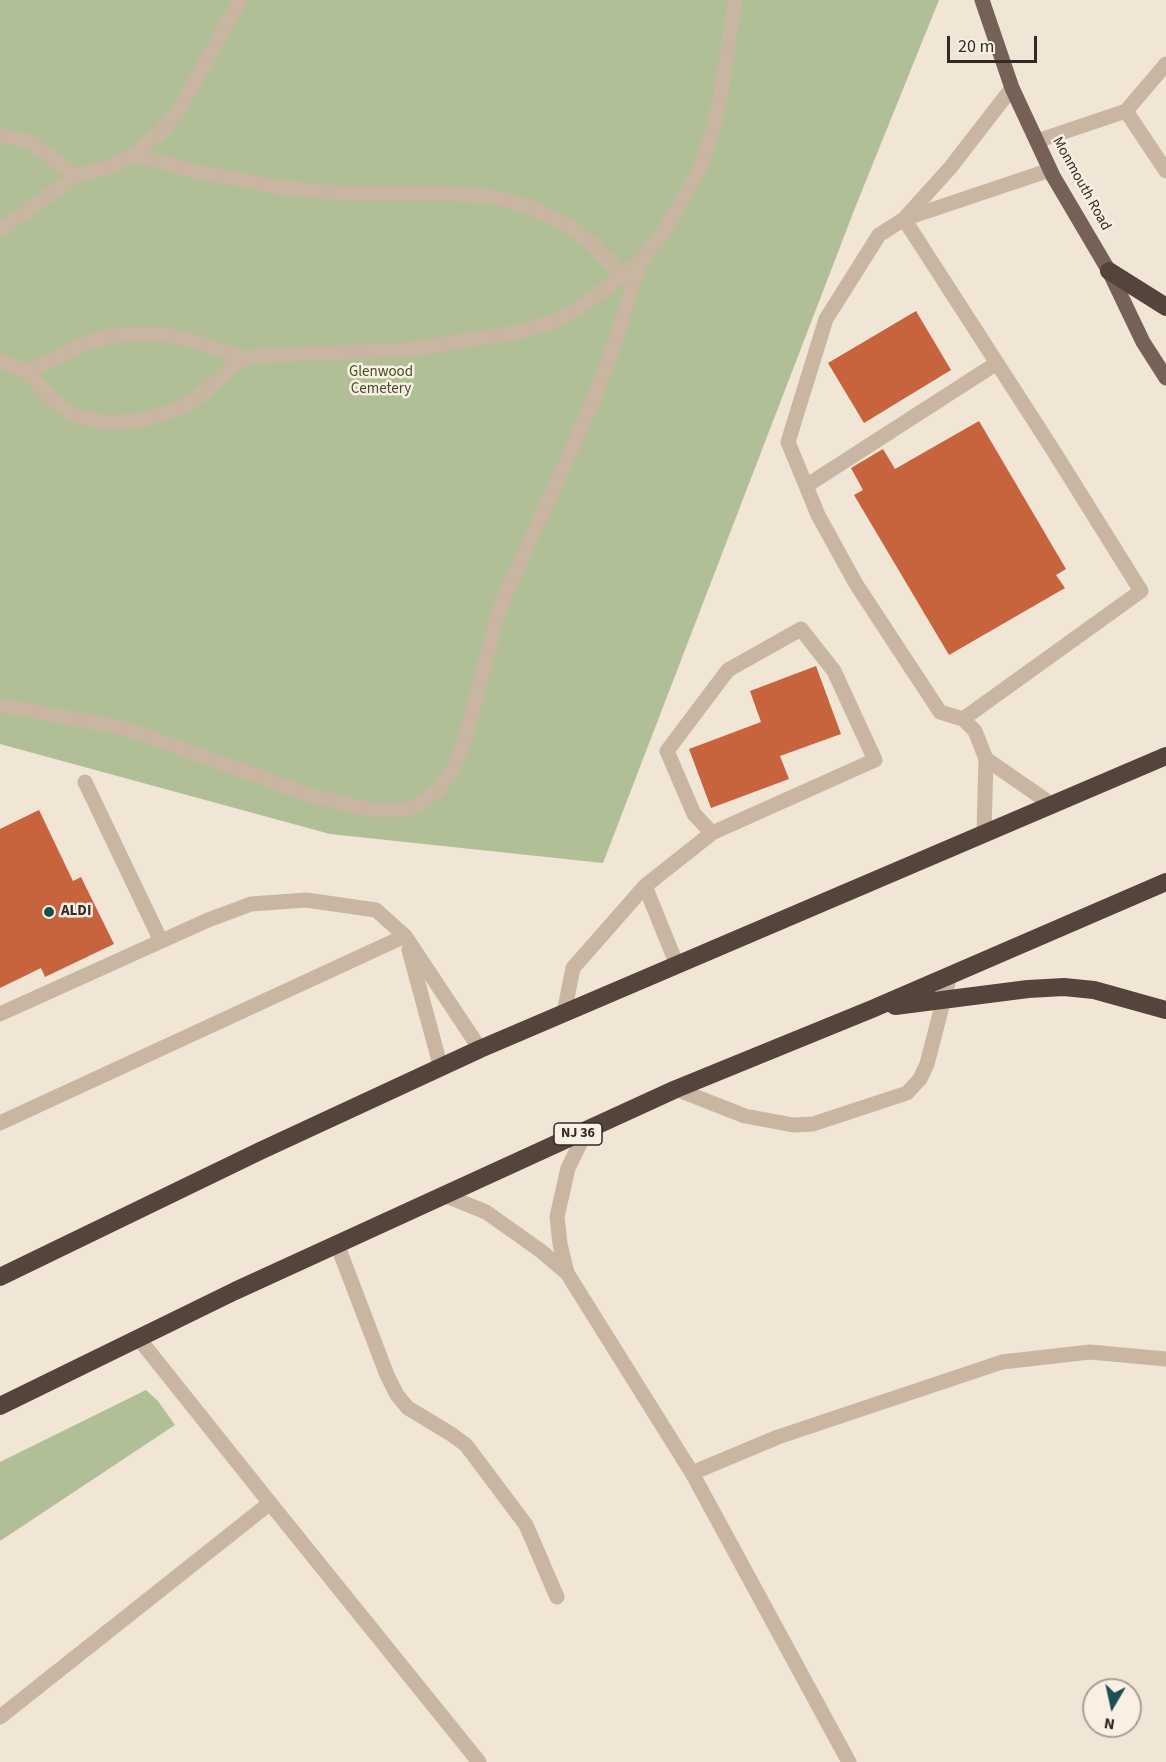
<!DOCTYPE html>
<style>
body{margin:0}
#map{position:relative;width:1166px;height:1762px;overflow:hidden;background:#f1e5d6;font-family:"Source Sans 3",sans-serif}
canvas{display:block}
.north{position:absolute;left:1082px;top:1678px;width:60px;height:60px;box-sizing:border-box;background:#f9efe2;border:2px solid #aaa096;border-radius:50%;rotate:189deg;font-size:16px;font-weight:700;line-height:24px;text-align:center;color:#332a25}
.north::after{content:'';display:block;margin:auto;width:21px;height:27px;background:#1a4f54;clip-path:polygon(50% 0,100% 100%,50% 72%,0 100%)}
.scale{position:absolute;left:947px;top:36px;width:90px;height:27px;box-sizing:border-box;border:3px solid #332a25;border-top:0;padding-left:8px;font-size:18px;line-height:21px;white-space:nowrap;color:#332a25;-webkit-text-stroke:4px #f9efe2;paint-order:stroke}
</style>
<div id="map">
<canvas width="1166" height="1762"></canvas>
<div class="north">N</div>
<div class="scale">20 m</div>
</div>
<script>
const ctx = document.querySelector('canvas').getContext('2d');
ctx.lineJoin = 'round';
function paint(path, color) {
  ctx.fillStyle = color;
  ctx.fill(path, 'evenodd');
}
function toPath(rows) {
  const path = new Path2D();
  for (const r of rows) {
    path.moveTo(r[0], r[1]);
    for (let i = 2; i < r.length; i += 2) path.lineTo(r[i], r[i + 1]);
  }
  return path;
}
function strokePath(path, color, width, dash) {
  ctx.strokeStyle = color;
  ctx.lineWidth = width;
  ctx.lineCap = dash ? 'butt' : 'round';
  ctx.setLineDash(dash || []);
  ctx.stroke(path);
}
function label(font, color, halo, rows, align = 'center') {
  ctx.font = font + ' "Source Sans 3",sans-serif';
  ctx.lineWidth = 5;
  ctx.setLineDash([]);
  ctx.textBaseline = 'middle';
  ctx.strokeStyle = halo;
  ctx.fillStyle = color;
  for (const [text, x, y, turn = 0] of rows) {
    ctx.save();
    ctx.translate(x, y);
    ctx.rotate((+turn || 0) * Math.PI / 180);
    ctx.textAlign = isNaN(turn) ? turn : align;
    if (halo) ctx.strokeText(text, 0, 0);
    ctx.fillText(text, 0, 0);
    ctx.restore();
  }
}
const green = toPath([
 [0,0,939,0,855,208,603,863,330,834,0,744],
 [146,1390,158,1401,175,1425,0,1541,0,1462]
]);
const building = toPath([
 [916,311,951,370,864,423,828,363],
 [979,421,1066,569,1056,575,1065,588,949,655,854,495,863,490,851,468,883,449,895,469],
 [816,666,841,734,780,756,789,779,711,808,689,749,761,722,750,691],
 [39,810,73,881,81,877,114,944,45,977,41,968,0,988,0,829]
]);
const minor = toPath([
 [1126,111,1166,64],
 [0,135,30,142,76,176],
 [1037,141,1126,111,1166,171],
 [133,155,199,172,277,187,348,194,456,194,494,197,533,208,570,227,592,244,622,275],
 [907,218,1050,170],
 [904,219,1053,450,1141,591,963,719],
 [0,230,76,176,109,167,133,155,163,130,179,110,240,0],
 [0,360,27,373,53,400,74,415,107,423,144,420,179,408,196,399,243,358,278,355,407,350,514,333,554,322,580,307,640,262,663,233,700,169,711,136,721,95,735,0],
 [27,373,81,345,111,336,138,334,161,334,190,340,243,358],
 [806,486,997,363],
 [0,705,118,727,147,736,309,795,348,805,377,810,408,809,420,804,439,789,453,770,466,736,496,621,506,593,592,404,610,357,640,262],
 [986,759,1051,804],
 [85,782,161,941],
 [984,832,986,759,975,731,963,719,940,712,856,584,818,515,788,442,826,319,879,235,904,219,950,168,1012,88],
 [645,886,677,965],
 [409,950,441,1068],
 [564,1013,573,968,645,886,712,833,875,760,834,671,801,629,728,670,667,751,694,814,712,833],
 [0,1014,208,920,251,904,306,900,376,910,405,936,480,1049],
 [676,1089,745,1116,793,1125,813,1124,907,1093,920,1079,927,1064,950,975],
 [0,1123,405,936],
 [444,1195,486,1212,541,1251,567,1273,560,1244,557,1217,568,1168,587,1130],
 [337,1244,387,1375,397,1395,408,1408,451,1434,466,1445,526,1525,557,1597],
 [567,1273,692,1473,849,1762],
 [692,1473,778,1437,1002,1362,1090,1352,1166,1359],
 [270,1503,479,1762],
 [0,1717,270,1503,139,1339]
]);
const major = toPath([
 [982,0,1012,88,1053,176,1109,271,1143,342,1166,378]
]);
const highway = toPath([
 [1109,271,1166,307],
 [895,1006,1028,989,1064,987,1094,990,1166,1010],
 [0,1277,260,1151,480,1049,1166,756],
 [0,1406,235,1291,676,1089,872,1009,1166,882]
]);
const markers = [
 [49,912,6,"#1a4f54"]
];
const shields = [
 [578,1134,48]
];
const shieldNames = [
 ["NJ 36",578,1134]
];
const streetNames = [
 ["Monmouth Road",1081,184,61]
];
const parkNames = [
 ["Glenwood",381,373],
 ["Cemetery",381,390]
];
const poiNames = [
 ["ALDI",61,912]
];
paint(green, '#b0bf96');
paint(building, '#c7633d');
strokePath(minor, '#c8b5a2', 15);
strokePath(major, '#756155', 15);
strokePath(highway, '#54443b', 18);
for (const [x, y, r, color] of markers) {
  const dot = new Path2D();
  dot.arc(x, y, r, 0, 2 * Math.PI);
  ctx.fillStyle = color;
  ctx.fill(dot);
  strokePath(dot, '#f9efe2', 2);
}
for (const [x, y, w] of shields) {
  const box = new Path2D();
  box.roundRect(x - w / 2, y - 11, w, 22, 4.5);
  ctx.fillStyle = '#f9efe2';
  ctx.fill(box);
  strokePath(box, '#332a25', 1.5);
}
label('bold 14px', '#332a25', null, shieldNames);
label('15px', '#332a25', '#f9efe2', streetNames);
label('15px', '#415128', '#f9efe2', parkNames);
label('bold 15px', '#332a25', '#f9efe2', poiNames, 'left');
</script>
